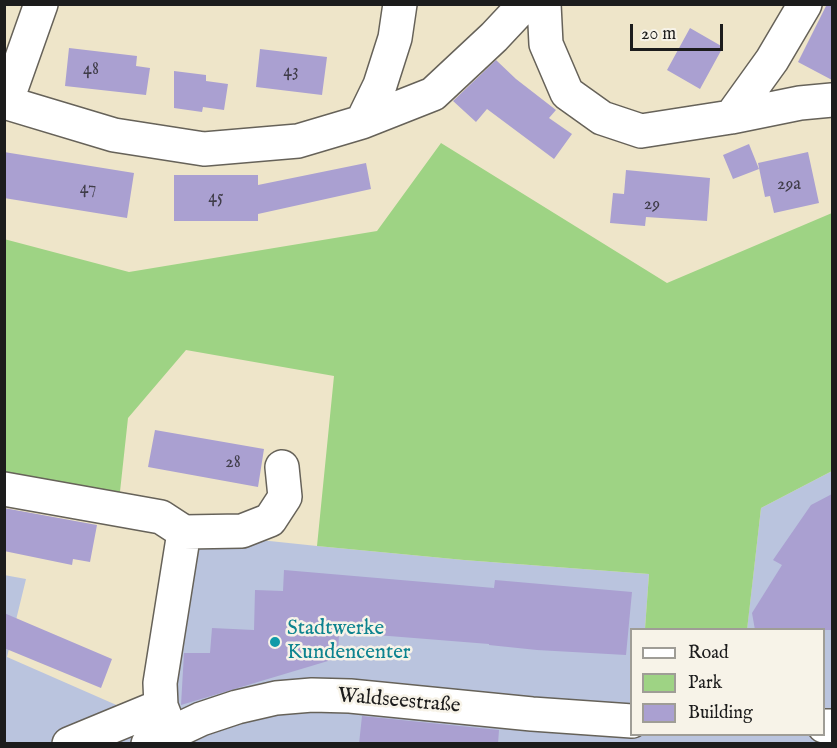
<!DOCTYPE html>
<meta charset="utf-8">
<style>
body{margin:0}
#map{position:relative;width:837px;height:748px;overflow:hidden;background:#eee5c9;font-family:"IM FELL English",serif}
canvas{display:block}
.frame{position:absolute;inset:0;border:6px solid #1c1c1c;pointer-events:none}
.legend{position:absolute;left:630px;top:628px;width:195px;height:108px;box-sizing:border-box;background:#f7f3e8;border:2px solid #9f9d96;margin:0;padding:8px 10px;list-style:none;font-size:18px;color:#1c1c1c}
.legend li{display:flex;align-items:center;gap:12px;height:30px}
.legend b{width:30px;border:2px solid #9f9d96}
.scale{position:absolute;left:630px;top:24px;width:93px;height:27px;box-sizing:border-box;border:3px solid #1c1c1c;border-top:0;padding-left:8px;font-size:18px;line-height:21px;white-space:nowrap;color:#1c1c1c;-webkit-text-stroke:4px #f7f3e8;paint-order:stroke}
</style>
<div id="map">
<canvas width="837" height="748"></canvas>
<div class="frame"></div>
<ul class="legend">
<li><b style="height:8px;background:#fff"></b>Road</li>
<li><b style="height:16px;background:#9ed384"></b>Park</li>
<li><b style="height:16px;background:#aaa0d1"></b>Building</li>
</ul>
<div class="scale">20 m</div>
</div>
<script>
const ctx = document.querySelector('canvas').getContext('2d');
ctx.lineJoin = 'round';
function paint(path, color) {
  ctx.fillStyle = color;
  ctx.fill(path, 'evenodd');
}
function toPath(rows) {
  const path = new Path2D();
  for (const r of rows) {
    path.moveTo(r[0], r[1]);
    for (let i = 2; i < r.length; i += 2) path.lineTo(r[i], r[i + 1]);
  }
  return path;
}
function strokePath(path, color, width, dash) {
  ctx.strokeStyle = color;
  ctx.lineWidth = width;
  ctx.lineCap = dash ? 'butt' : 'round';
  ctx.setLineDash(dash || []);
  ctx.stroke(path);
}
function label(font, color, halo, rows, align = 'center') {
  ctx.font = font + ' "IM FELL English",serif';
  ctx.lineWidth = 5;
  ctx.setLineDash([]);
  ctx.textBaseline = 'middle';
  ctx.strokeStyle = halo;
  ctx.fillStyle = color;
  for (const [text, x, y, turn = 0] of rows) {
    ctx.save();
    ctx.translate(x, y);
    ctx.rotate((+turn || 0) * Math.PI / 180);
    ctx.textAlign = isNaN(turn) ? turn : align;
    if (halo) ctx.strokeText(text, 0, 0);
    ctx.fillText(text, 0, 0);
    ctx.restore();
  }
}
const industrial = toPath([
 [832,471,832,743,5,743,4,575,26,579,7,657,121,707,126,717,160,683,184,532,317,546,464,560,649,574,645,629,632,630,632,734,824,734,824,630,747,629,761,508]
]);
const green = toPath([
 [441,143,667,283,832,213,832,471,761,508,747,630,645,629,649,574,464,560,317,546,334,376,186,350,128,418,118,510,5,489,4,239,129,272,377,231]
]);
const building = toPath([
 [827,4,832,4,832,80,798,62],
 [690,28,723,47,700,89,667,70],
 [69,48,137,56,136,66,150,68,146,95,65,86],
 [260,49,327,57,322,95,256,87],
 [496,60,516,79,556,110,549,118,572,134,554,159,487,109,476,122,453,101],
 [174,71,206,75,206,81,228,84,224,110,203,107,202,112,174,108],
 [749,144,759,169,733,179,723,155],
 [4,152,134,173,127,218,4,198],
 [808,152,819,203,774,213,770,196,765,197,758,163],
 [366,163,371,189,258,214,258,221,174,221,174,175,258,175,258,185],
 [626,170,710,178,707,221,646,217,645,226,610,223,613,193,624,194],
 [155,430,264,449,258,487,148,467],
 [832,494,832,630,755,630,752,613,782,565,773,560,811,505],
 [4,508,97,525,90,562,73,559,72,565,4,551],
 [284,570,494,588,495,580,632,592,626,655,537,650,489,645,489,644,339,632,338,658,181,705,184,653,210,653,212,628,254,630,255,590,283,591],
 [4,613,112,659,101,688,4,648],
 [362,716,499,730,498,744,359,744]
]);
const minor = toPath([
 [544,4,546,44,567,93,602,118,641,131,731,117,800,103,832,100],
 [4,102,114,135,204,149,298,141,362,122,433,94,494,37,525,4],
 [6,103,41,4],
 [731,117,772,60,805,4],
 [362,122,380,85,395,38,400,4],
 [4,489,161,517,184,532],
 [824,726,832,726],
 [171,732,161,706,160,683,184,532,242,531,270,520,285,497,282,467],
 [69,744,161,706],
 [148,744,201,719,237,707,276,698,312,695,350,696,532,714,632,721]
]);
const markers = [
 [275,642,6,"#0f9aa8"]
];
const numberNames = [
 ["48",91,70],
 ["43",291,72],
 ["29a",789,185],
 ["47",88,189],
 ["45",216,198],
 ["29",652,205],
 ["28",233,463]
];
const cultureNames = [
 ["Stadtwerke",287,630],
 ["Kundencenter",287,654]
];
const streetNames = [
 ["Waldseestraße",399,702,5]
];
paint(industrial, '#bac4de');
paint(green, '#9ed384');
paint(building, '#aaa0d1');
strokePath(minor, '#666259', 36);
strokePath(minor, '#fff', 33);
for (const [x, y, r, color] of markers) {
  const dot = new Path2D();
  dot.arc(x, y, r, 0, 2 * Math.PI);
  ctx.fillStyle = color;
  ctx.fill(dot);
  strokePath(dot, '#f7f3e8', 2);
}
label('18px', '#403d49', null, numberNames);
label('21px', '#0d838f', '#f7f3e8', cultureNames, 'left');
label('21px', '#1c1c1c', '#f7f3e8', streetNames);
</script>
